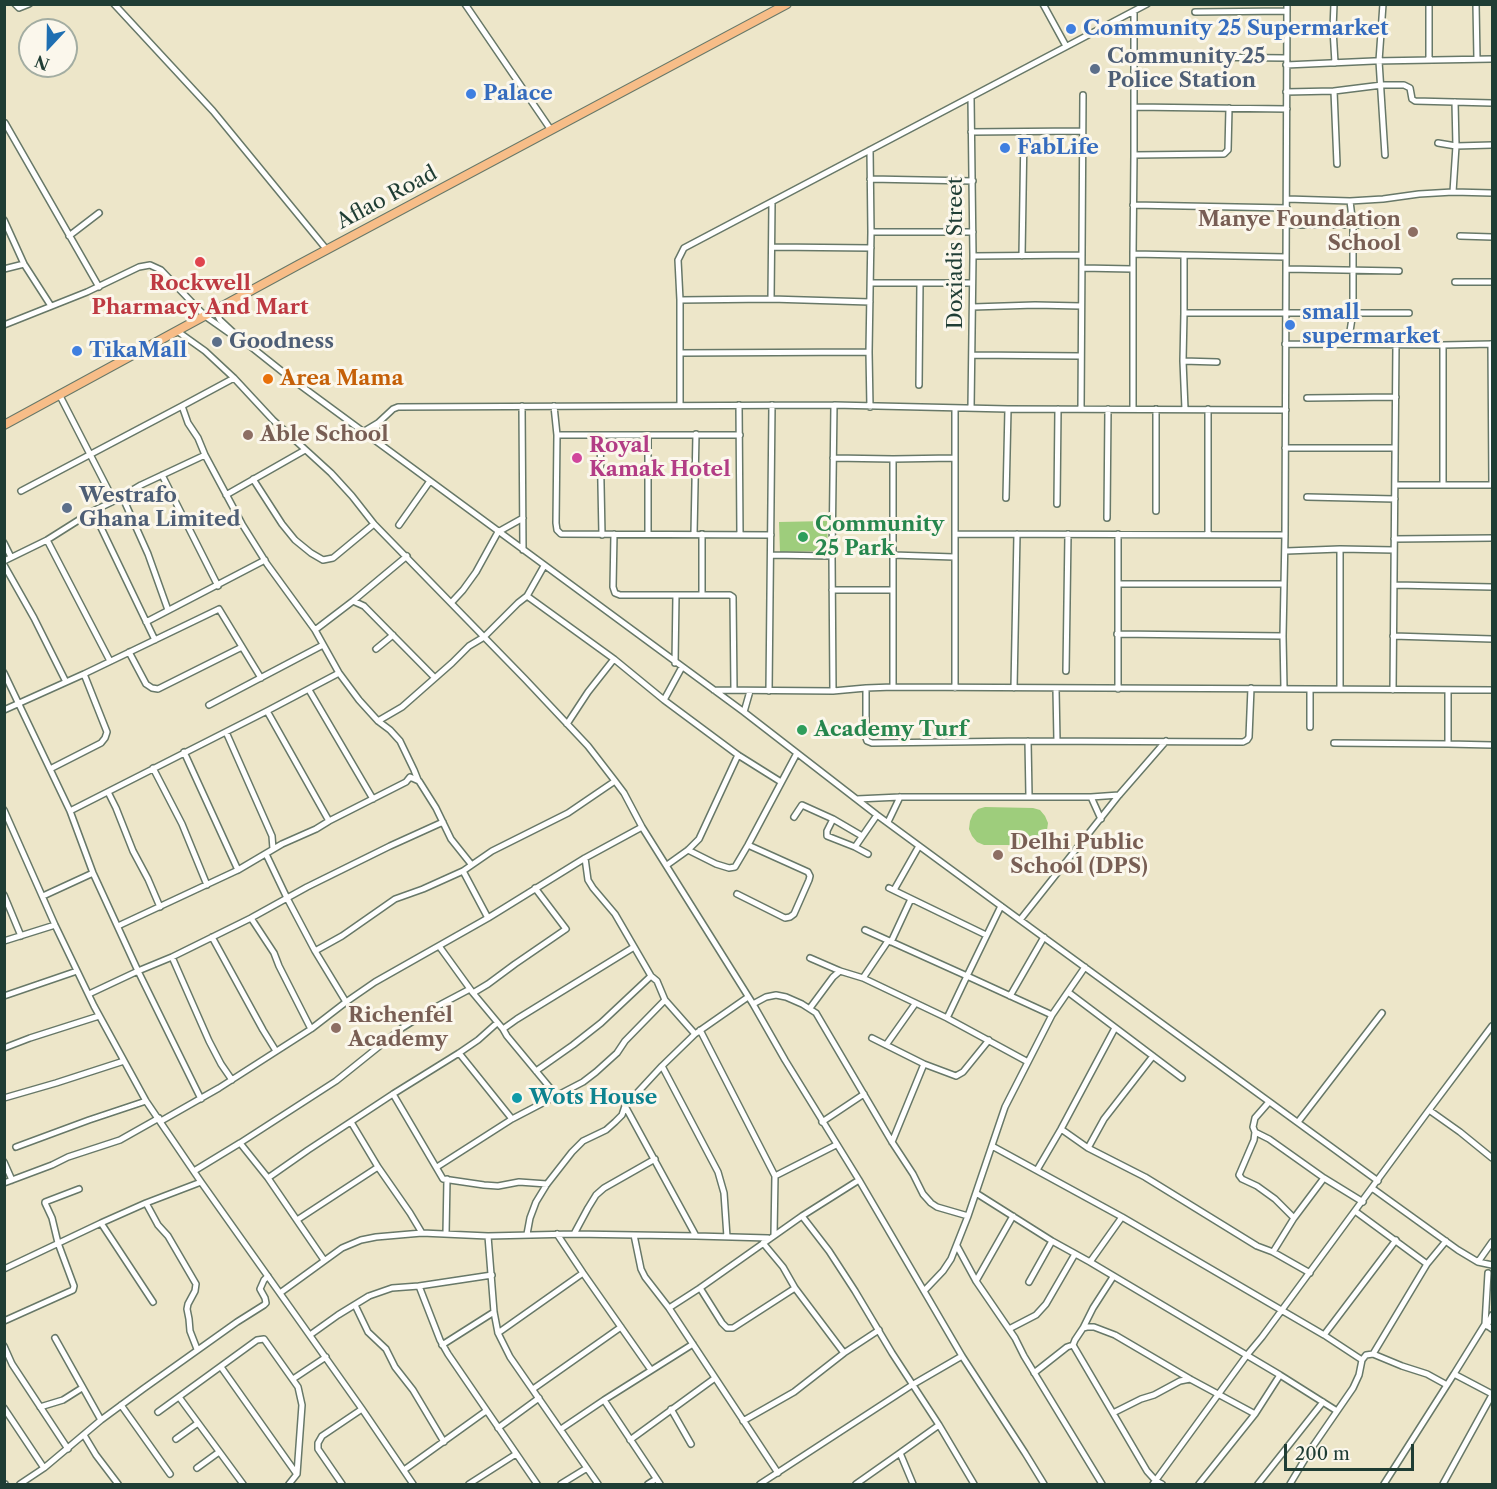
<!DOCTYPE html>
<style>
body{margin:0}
#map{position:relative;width:1497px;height:1489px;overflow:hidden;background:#ede6c9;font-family:"Libre Caslon Text",serif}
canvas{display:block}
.frame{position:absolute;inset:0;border:6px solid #1f3d34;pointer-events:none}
.north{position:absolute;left:18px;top:18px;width:60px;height:60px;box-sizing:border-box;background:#fbf7ec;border:2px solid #a3ada2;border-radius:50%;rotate:202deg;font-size:16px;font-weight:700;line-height:24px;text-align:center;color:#1f3d34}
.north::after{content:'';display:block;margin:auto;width:21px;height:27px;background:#1f6fb2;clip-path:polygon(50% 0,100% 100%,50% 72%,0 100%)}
.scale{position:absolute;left:1284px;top:1444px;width:130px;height:27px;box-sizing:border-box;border:3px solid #1f3d34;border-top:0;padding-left:8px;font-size:18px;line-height:21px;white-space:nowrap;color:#1f3d34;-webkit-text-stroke:4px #fbf7ec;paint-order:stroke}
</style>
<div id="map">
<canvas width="1497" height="1489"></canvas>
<div class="frame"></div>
<div class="north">N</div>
<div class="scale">200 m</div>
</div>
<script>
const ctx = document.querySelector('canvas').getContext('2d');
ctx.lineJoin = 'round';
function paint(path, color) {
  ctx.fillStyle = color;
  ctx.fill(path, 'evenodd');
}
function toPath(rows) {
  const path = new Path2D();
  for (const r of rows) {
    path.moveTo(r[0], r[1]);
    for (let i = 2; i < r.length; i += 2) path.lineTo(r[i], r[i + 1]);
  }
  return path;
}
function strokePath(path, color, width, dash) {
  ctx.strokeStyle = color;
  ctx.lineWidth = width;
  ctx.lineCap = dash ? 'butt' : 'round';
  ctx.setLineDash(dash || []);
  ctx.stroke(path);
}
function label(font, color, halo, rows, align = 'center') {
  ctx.font = font + ' "Libre Caslon Text",serif';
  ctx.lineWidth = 6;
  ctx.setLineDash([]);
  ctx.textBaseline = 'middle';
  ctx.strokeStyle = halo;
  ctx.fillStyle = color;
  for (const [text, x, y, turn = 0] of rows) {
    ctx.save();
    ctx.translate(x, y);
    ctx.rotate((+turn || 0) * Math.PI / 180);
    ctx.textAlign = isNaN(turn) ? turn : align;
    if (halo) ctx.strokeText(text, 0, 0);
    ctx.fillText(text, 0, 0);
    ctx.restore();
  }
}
const green = toPath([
 [827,521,828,551,780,552,779,522],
 [985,807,1033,808,1040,810,1045,816,1048,823,1047,830,1044,837,1039,843,1032,845,984,845,977,842,972,836,969,829,970,821,973,814,978,809]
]);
const minor = toPath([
 [15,4,19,8,29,4],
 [114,4,213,111,327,250],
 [465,4,551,130],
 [1043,4,1066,46],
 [1334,4,1333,29,1335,63],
 [1383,4,1379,61,1385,155],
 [1429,4,1429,60],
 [1476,4,1477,59],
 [1195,12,1287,11],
 [1195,57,1286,58],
 [1286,65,1374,61,1492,59],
 [1334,91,1382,85,1404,85,1410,88,1412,99,1415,101,1492,103],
 [1286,92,1334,91,1337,164],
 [971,98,973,256,971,408],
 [1134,107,1287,109],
 [5,123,99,287],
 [971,132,1082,131],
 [1438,143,1456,146,1492,145],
 [870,150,871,232,869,352,870,407],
 [1134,155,1134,11],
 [870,179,973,181],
 [1453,192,1456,146,1455,102],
 [1287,199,1350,201,1383,199,1419,194,1453,192,1492,193],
 [1133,205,1287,208],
 [4,220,24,264,51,306],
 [1286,225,1390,225],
 [871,232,973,232],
 [69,236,99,213],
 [1460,236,1492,237],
 [772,247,871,248],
 [1184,255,1133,254,1134,155,1224,154,1228,150,1229,108],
 [973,256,1081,255],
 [1022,256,1024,132],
 [1286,257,1184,255,1184,313,1409,313],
 [1082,268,1132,269],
 [4,269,24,264],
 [1287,269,1399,271],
 [1455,282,1492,282],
 [871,283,972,283],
 [771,299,772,202],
 [680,300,771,299,870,302],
 [973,307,1035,305,1081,306],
 [215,310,220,320,235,334,289,377,744,712,877,815,1020,920,1378,1181],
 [1184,313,1183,361,1185,409],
 [4,325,87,292,139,267,150,265,161,270,205,316,232,335],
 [177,331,205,351,234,378,273,420,331,473,352,496,374,524,525,679,588,746,615,781,624,793,642,827,753,1004,785,1060,859,1180,962,1356,1025,1453,1044,1484],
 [1285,344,1443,345,1492,344],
 [1348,344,1353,312,1353,226,1350,201],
 [1491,344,1492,485],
 [680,353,869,352],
 [972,355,1080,356],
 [1183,361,1217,362],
 [919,385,920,283],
 [59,394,114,501,141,485,205,455,198,438,188,423,182,406,234,378],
 [1307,398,1396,397],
 [680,405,680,300,678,260,684,248,1147,4],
 [739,405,740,535],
 [522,406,523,550],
 [554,406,557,435,556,523,557,530,561,534,771,535],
 [1081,409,1083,95],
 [1133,409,1133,254],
 [1156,409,1156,511],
 [363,432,378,423,393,409,398,407,834,405,1008,409,1286,410],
 [557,435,740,435],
 [600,435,602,535],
 [648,435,648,534],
 [373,439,378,423],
 [1285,448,1394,448],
 [205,455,242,524,267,564,315,630,339,673,359,700,378,721,390,730,400,741,414,770,418,780],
 [833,458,893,459,893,687],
 [893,459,954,458],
 [162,475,218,586],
 [253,479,282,524,295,540,311,553,323,560,333,558,374,524],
 [1395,485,1492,485],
 [1443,485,1443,345],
 [21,491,182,406],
 [226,495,305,450],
 [122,496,148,554,168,610],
 [1307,497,1395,499],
 [1006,498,1008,409],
 [1057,504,1058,409],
 [93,511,155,640],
 [1107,518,1108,409],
 [399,525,430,481],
 [614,534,613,587,615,593,620,595,730,595,733,597,734,690],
 [694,534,696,434],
 [702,534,702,595],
 [955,534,1285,535,1287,4],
 [1208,535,1208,409],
 [1394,539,1492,538],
 [47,540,110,661],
 [4,543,11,557],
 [1340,549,1340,689],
 [1286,551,1340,549,1394,550],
 [771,555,832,556],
 [893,555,954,557],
 [4,561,47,540,93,511,114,501],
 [4,565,34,618,66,682],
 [1118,584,1284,584],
 [1395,585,1492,587],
 [832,590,892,590],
 [527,596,614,659,664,700,682,667],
 [353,601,364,606,435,678],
 [451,603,463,590,476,572,498,532,523,518],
 [146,622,265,560],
 [315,630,353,601,407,556],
 [1117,634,1283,636],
 [1393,636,1492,639],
 [376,649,393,635],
 [129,652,146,684,152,688,158,689,242,647],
 [675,663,676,595],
 [1066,671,1068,534],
 [4,673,70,811,93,873,138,971,201,1099],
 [866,688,866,738,867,741,872,743,1028,741,1243,742,1247,740,1249,737,1251,688],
 [955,688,955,408],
 [1014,688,1017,534],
 [1284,688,1283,636,1285,535],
 [1056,689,1057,741],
 [1118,689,1118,534],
 [309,690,373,799],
 [714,690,833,691,866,688,893,687,1310,689],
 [1393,690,1396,344],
 [769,691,772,405],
 [833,691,832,556,834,405],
 [664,700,738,755,781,782],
 [209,705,323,645],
 [4,710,84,674,219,609,261,678],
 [744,712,750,691],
 [378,721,402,707,452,663,469,646,484,637,518,603,527,596,544,566],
 [567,724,588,692,614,659],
 [1310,727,1310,689,1492,690],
 [226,732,272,836,273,849],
 [1028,741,1029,796],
 [1334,743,1448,744,1448,690],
 [1448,744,1492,745],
 [184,752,238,870],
 [153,768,182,824,207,885],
 [50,769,101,743,105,738,107,732,84,674],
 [108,792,116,808,133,851,148,879,160,907],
 [857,799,900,797,1091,797],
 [4,810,55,925,94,1006,146,1101,201,1182,362,1409,413,1484],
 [70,811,267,711,339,673],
 [794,817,802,805,833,819,827,831,827,836,855,847,877,815],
 [833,819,862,836],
 [1101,819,1091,797,1119,795],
 [329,821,406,782,410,777,419,781,436,808,451,839,471,864],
 [888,822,900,797],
 [855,847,868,854],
 [688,850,716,864,729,868,735,867,748,845,797,753],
 [266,854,287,898,315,951,346,1002],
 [585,858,588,880,593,888,615,914,651,976,657,981,665,1000,695,1034],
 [667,865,688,850,699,839,738,755],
 [463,871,488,918],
 [889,888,986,935],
 [894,890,919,846],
 [737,894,785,918,790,917,794,914,809,880,810,876,808,872,748,845],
 [4,895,21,936],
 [43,896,93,873],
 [251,918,274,953,279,966,311,1029],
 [1020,920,1119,795,1166,741],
 [118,926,238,870,282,844,316,829,329,821,267,711],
 [865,930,967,976,1001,906],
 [212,937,263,1030,276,1051],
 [4,941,55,925],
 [891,942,911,899],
 [439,946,473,993,503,1029,507,1036,551,1089],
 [315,951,342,936,395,899,423,889,463,871,492,851,568,813,615,781],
 [172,957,209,1041,221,1064,232,1080],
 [810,958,840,971,863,978,947,1018,1028,1062,1052,1015],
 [863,978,888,941],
 [1068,992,1182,1078],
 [473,993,488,984,515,964,566,929,535,888],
 [89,994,138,971,172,957,251,918,307,887,390,846,443,822],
 [4,996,77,971],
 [1010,996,1044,937],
 [753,1004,766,997,776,995,786,997,802,1004,816,1013,892,1142,913,1174,923,1194,931,1203,937,1207,968,1216],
 [810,1008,833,977,840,971],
 [947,1018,967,976,1052,1015,1085,967],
 [503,1029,517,1019,634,947],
 [700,1030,775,1176,774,1235],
 [872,1038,924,1064,956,1076,963,1072,989,1040],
 [886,1045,915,1004],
 [4,1048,30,1038,99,1016],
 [459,1053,512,1119],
 [662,1066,718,1172,724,1193,727,1237],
 [536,1071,573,1045,601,1023,651,976],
 [393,1094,443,1179,484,1185,498,1186,519,1182,547,1184],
 [4,1098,56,1083,124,1061],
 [1269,1102,1255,1118,1253,1127,1255,1132,1254,1140,1239,1175,1242,1179,1257,1186,1275,1199,1294,1218],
 [625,1106,696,1236,768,1238],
 [1429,1110,1460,1132,1492,1158],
 [161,1121,219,1088,311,1029,346,1002,375,982,488,918,585,858,642,827],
 [351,1122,378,1167,410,1213,422,1233],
 [822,1122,864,1094],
 [1298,1122,1382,1013],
 [1061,1129,1088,1148,1145,1177,1257,1246,1273,1252,1310,1273],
 [1255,1132,1269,1139,1324,1178,1363,1202],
 [892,1142,924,1064],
 [240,1143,268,1178,324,1260],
 [992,1146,1122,1217],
 [16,1147,89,1120,146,1101],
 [1088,1148,1104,1119,1153,1056],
 [4,1162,12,1180],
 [437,1167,512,1119,583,1082,596,1072,617,1053,625,1041,665,1000],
 [1037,1170,1061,1129,1115,1028],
 [194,1171,240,1143,336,1081,402,1028,434,1008,470,989],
 [775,1176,836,1145],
 [268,1178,308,1150,393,1094,459,1053,478,1040,497,1023],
 [4,1183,52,1165,68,1157,120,1140,159,1118],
 [1372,1188,1458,1250,1478,1262,1492,1265],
 [976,1193,1052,1241,1090,1262],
 [146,1203,158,1225,168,1236,196,1284,195,1291,188,1304,187,1309,189,1319,190,1331,197,1349],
 [1355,1211,1427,1264],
 [802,1216,829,1251,855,1291,892,1353,939,1425,974,1484],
 [297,1220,378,1167],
 [101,1223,153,1302],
 [446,1234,447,1179],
 [527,1234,530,1218,536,1202,547,1184,572,1152,583,1141,606,1130,615,1122,622,1115,625,1106,662,1066,695,1034,748,997],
 [557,1234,583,1273,651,1370],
 [574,1234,588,1208,596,1195,604,1188,655,1159],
 [634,1235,641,1269,645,1277,669,1308,778,1473],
 [488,1236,494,1312,498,1333,510,1357,598,1484],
 [763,1243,783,1267,795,1288,844,1353],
 [957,1246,976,1281,1015,1338,1024,1356,1102,1484],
 [1273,1252,1294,1218,1324,1178],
 [1478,1262,1492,1242],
 [4,1269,101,1223,146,1203,201,1182],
 [1488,1273,1485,1324,1492,1329],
 [492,1275,419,1286,440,1340,448,1354,537,1484],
 [976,1281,1013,1216],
 [1029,1282,1052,1241],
 [700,1288,722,1323,727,1328,733,1328,795,1288],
 [924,1291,943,1271,951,1259,968,1216,1005,1107,1028,1062],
 [280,1293,342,1248,361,1240,376,1237,422,1233,488,1236,574,1234,696,1236],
 [355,1305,368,1332,386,1349,395,1367,413,1390,444,1442],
 [669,1308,700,1288,802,1216,859,1180],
 [4,1321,73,1290,74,1286,58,1243,52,1218,45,1203,45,1202,79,1189],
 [1485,1324,1454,1374,1492,1394],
 [1487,1326,1492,1315],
 [1083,1328,1093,1308,1113,1277],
 [1009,1329,1036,1315,1046,1304,1075,1254],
 [498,1333,583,1273],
 [310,1335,338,1315,369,1296,392,1288,419,1286],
 [1324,1335,1396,1240],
 [55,1338,101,1420],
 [442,1345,494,1312],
 [1073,1345,1147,1471,1156,1481,1162,1484],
 [4,1346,12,1364,68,1449],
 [1373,1354,1402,1366,1427,1374,1447,1385],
 [221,1367,296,1473],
 [1034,1373,1067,1347,1073,1345,1075,1340,1083,1328,1087,1327,1094,1327,1115,1335,1190,1379,1255,1414],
 [293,1379,326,1357],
 [533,1389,621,1327],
 [179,1397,243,1484],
 [604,1400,660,1484],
 [121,1405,170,1474],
 [40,1407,63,1400,82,1388],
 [4,1408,44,1468],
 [671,1409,691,1444],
 [1337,1411,1280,1375,1090,1262,1122,1217,1324,1335,1362,1360],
 [158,1412,257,1340,264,1339,298,1387,302,1405,297,1474,289,1484],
 [1113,1413,1141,1399,1154,1395,1180,1381,1190,1379],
 [743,1421,794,1392,844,1353,879,1330],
 [498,1428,539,1398],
 [561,1429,604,1400,693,1344],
 [84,1435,96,1455,118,1484],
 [176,1439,198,1423],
 [630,1440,715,1378],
 [197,1468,219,1452],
 [404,1470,486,1411],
 [4,1484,5,1484],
 [20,1484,44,1468,101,1420,143,1389,237,1322,264,1305,266,1303,265,1298,260,1289,264,1280,268,1276],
 [342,1484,318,1449,318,1443,322,1436,362,1409],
 [469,1484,516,1454],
 [561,1484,587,1468],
 [648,1484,656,1479],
 [760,1484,912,1385,962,1356],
 [856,1484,900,1453],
 [913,1484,900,1453,939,1425],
 [1153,1484,1247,1355,1262,1337,1429,1110,1492,1026],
 [1199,1484,1255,1414,1280,1375],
 [1258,1484,1323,1402],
 [1290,1484,1311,1449,1353,1388,1359,1375,1362,1360,1366,1355,1373,1354,1427,1264,1446,1241],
 [1384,1484,1454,1374],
 [1443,1484,1492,1395]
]);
const highway = toPath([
 [4,425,298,265,787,4]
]);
const markers = [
 [1071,29,6,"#3f7fe0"],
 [1095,69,6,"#5c6f8a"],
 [471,94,6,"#3f7fe0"],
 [1005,148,6,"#3f7fe0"],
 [1413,232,6,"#8d6e63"],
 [200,262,6,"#e0444e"],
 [1290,325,6,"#3f7fe0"],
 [217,342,6,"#5c6f8a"],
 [77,351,6,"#3f7fe0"],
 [268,379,6,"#e8710a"],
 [248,435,6,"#8d6e63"],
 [577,458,6,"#d1479c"],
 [67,508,6,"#5c6f8a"],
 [803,537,6,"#2e9e5b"],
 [802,730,6,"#2e9e5b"],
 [998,855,6,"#8d6e63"],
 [336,1028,6,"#8d6e63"],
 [517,1098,6,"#0f9aa8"]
];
const shopNames = [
 ["Community 25 Supermarket",1083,29],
 ["Palace",483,94],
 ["FabLife",1017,148],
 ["small",1302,313],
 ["supermarket",1302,337],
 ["TikaMall",89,351]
];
const serviceNames = [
 ["Community 25",1107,57],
 ["Police Station",1107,81],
 ["Goodness",229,342],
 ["Westrafo",79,496],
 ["Ghana Limited",79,520]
];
const streetNames = [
 ["Aflao Road",387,198,-28],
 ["Doxiadis Street",956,253,-90]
];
const educationNames = [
 ["Manye Foundation",1401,220,"right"],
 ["School",1401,244,"right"],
 ["Able School",260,435],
 ["Delhi Public",1010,843],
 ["School (DPS)",1010,867],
 ["Richenfel",348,1016],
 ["Academy",348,1040]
];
const healthNames = [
 ["Rockwell",200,284],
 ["Pharmacy And Mart",200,308]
];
const foodNames = [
 ["Area Mama",280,379]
];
const hotelNames = [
 ["Royal",589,446],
 ["Kamak Hotel",589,470]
];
const leisureNames = [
 ["Community",815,525],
 ["25 Park",815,549],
 ["Academy Turf",814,730]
];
const cultureNames = [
 ["Wots House",529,1098]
];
paint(green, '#9ecd7c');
strokePath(minor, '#677868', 8);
strokePath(highway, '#677868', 10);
strokePath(minor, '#fff', 5);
strokePath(highway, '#f7bd88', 8);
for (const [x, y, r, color] of markers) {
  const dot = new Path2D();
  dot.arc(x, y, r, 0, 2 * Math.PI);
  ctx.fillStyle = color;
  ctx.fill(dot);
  strokePath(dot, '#fbf7ec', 2);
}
label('bold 21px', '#366cbe', '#fbf7ec', shopNames, 'left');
label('bold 21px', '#4e5e75', '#fbf7ec', serviceNames, 'left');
label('21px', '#1f3d34', '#fbf7ec', streetNames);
label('bold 21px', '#785e54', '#fbf7ec', educationNames, 'left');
label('bold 21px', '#be3a42', '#fbf7ec', healthNames);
label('bold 21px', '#c56008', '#fbf7ec', foodNames, 'left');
label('bold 21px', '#b23c85', '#fbf7ec', hotelNames, 'left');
label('bold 21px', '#27864d', '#fbf7ec', leisureNames, 'left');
label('bold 21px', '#0d838f', '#fbf7ec', cultureNames, 'left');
</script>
